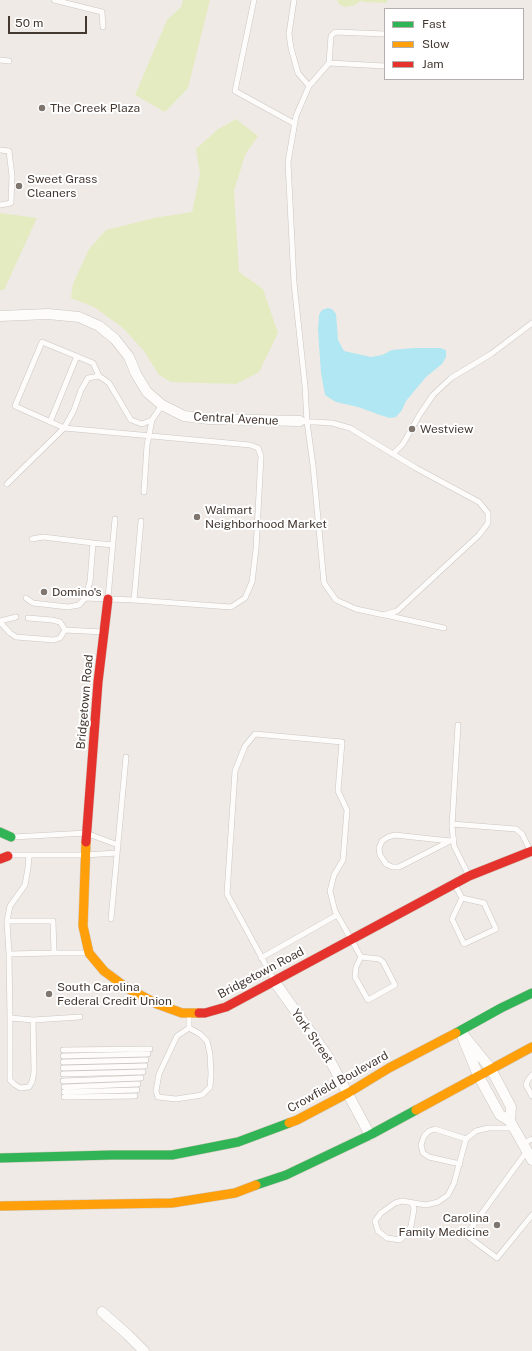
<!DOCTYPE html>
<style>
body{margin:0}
#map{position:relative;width:532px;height:1351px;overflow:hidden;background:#efeae5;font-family:"Public Sans",sans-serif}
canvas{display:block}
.legend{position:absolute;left:384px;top:8px;width:140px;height:72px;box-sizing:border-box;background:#fff;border:1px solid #b4afad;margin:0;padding:5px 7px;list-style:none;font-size:12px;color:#443831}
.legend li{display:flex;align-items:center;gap:8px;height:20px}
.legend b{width:20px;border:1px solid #b4afad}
.scale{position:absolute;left:8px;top:16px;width:79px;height:18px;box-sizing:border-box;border:2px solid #443831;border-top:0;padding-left:5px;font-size:12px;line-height:14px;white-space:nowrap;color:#443831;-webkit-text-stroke:3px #fff;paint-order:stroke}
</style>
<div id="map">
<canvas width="532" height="1351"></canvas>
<ul class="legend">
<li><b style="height:5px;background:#30b455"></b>Fast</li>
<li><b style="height:5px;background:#ff9f0a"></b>Slow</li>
<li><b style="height:5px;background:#e5322d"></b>Jam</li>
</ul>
<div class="scale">50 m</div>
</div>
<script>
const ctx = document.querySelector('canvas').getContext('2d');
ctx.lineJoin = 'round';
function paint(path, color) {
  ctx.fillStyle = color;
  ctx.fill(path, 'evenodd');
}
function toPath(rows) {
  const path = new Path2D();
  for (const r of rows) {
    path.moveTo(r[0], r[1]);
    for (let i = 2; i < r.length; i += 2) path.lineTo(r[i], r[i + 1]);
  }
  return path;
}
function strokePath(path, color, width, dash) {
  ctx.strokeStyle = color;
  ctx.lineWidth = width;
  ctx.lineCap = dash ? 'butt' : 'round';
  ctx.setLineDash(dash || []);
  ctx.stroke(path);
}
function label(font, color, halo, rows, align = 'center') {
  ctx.font = font + ' "Public Sans",sans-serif';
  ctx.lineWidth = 4;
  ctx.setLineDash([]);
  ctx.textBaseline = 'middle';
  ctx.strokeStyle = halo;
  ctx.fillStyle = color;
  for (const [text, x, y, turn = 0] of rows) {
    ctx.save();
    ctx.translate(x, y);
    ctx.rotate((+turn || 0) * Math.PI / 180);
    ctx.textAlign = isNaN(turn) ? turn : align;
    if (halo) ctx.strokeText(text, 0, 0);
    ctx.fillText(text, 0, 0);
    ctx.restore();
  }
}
const green = toPath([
 [183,0,210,0,188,88,165,112,135,95,167,20,181,7],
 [337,0,387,0,387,3,363,2,360,1,355,5,345,7,339,4],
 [236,119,258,136,245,155,234,191,239,272,263,289,278,333,259,372,236,384,171,382,159,375,144,351,123,328,94,307,71,298,73,284,89,249,106,230,154,218,192,212,200,174,196,149,217,130],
 [0,213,37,218,4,290,0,290]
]);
const water = toPath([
 [328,308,332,309,336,314,338,340,344,351,371,357,382,355,392,350,414,348,440,348,446,350,446,357,442,364,426,377,406,401,402,410,396,417,390,418,380,415,358,407,336,402,325,395,321,373,318,330,319,315,322,310]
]);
const lane = toPath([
 [54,0,102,12,103,27],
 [254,0,235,91,295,124],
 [294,0,289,34,291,48,298,73,309,86],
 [0,60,9,61],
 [329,63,385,66],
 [0,150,9,151,12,176,11,203,0,205],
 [300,421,307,422,315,422,332,423,350,428,416,468,479,502,488,513,488,523,479,535,397,611,384,615,356,609,336,600,324,583,313,465,307,422,305,386,294,283,288,162,296,116,309,86,329,63,331,36,335,32,385,34],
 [50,422,77,356],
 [393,454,403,444,420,414,433,395,451,378,491,354,532,323],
 [7,484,64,428,74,410,81,390,88,378,99,376,109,383,131,420,142,424,152,420,162,405],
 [144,492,147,445,152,420],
 [32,539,43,537,93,543],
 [26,598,33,603,68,607,79,605,85,598,90,582,93,543,113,545],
 [85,598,134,600,231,607,245,598,252,582,256,549,261,456,258,448,250,445,64,428,15,406,42,342,93,363,99,376],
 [108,598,115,519],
 [134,600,141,521],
 [385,615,444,628],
 [28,618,52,620,60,622,65,630],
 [0,621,16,617],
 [0,622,10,633,16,637,54,640,60,638,65,630],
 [65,630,103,632],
 [458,725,452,826,454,846,469,876],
 [452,824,516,829,522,834,530,850],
 [13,837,86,833,118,845],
 [450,841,395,835,388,837,382,841,379,848,380,855,386,864,392,867,399,867,454,839],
 [9,855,85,855,117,853],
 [455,885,462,898,452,919,464,944,496,929,484,903,462,898],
 [111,919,126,757],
 [7,921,10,906,25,885,28,868,29,855],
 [54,953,53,921,7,921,9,954,54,953,88,953],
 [9,954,10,1018,10,1080,14,1084,20,1088,29,1087,32,1082,34,1072,33,1020,10,1018],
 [261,958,337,915],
 [274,980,227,894,235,771,245,746,255,734,342,742,338,791,347,810,343,860,334,875,330,891,335,911,361,957,356,967,355,977,368,1000,395,985,383,962,379,959,361,957],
 [189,1014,189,1028,177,1036,159,1074,156,1091,158,1097,176,1099,202,1095,210,1087,211,1074,210,1054,207,1041,200,1034,189,1028],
 [33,1020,80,1017],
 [63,1050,150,1049],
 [63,1056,148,1054],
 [63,1062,146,1060],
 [63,1068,145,1066],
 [63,1074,143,1072],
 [532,1075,528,1080,526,1085,532,1096],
 [63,1081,141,1078],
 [64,1087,138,1084],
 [64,1092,137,1090],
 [64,1097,135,1096],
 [523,1144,532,1139],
 [527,1151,466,1235,497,1258,532,1215],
 [460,1164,429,1157,423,1153,421,1145,424,1136,429,1131,435,1129,466,1139],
 [412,1203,414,1209,411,1226,406,1234,400,1240,387,1238,378,1231,375,1221,381,1213,395,1203,402,1201,426,1205,438,1202,448,1195,454,1183,466,1139,476,1131,488,1128,514,1128]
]);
const street = toPath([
 [0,316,48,314,79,317,99,326,115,339,129,357,136,374,147,392,162,405,184,416,209,419,300,421],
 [274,981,327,1055,370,1135],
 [460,1031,491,1069,511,1107,510,1121,500,1115,478,1075,460,1031],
 [510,1121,532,1160],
 [102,1312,128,1335,144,1351]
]);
const fast = toPath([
 [0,832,11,837],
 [456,1033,501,1008,532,993],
 [0,1158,111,1155,172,1155,238,1142,289,1123],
 [256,1185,286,1175,370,1135,416,1110]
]);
const slow = toPath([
 [86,842,83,926,89,953,104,971,127,988,157,1004,182,1013,199,1013],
 [416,1110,532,1047],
 [289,1123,297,1120,348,1093,389,1068,456,1033],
 [0,1206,172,1203,235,1193,256,1185]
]);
const jam = toPath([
 [86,842,98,682,108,599],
 [0,859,8,856],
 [199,1013,205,1013,226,1007,469,876,532,851]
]);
const markers = [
 [42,108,4,"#807670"],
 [19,186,4,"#807670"],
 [412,429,4,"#807670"],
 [197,517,4,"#807670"],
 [44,592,4,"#807670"],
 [49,994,4,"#807670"],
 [497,1225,4,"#807670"]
];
const poiNames = [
 ["The Creek Plaza",50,108],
 ["Sweet Grass",27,179],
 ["Cleaners",27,193],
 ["Westview",420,429],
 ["Walmart",205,510],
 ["Neighborhood Market",205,524],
 ["Domino's",52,592],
 ["South Carolina",57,987],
 ["Federal Credit Union",57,1001],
 ["Carolina",489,1218,"right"],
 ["Family Medicine",489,1232,"right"]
];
const streetNames = [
 ["Central Avenue",236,419,3],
 ["Bridgetown Road",85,702,-85],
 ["Bridgetown Road",261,973,-28],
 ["York Street",312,1036,55],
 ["Crowfield Boulevard",338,1082,-29]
];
paint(green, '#e5ebc1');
paint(water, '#b0e7f2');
strokePath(lane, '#cbc6c1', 6);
strokePath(street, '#cbc6c1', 11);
strokePath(fast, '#d0c6bc', 10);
strokePath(slow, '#d0c6bc', 10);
strokePath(jam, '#d0c6bc', 10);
strokePath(lane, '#fdfcfb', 5);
strokePath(street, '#fdfcfb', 10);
strokePath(fast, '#30b455', 9);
strokePath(slow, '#ff9f0a', 9);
strokePath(jam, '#e5322d', 9);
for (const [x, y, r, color] of markers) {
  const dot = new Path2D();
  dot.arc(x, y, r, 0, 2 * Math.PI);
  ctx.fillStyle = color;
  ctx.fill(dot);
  strokePath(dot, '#fff', 1.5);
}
label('12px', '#443831', '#fff', poiNames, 'left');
label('12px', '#443831', '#fff', streetNames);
</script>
